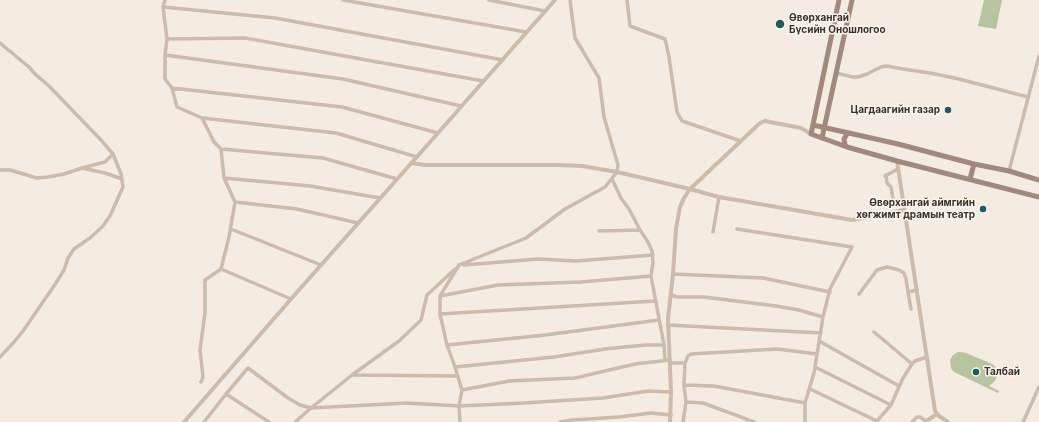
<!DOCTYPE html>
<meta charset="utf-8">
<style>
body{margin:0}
canvas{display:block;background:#f4ebe1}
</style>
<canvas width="1039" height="422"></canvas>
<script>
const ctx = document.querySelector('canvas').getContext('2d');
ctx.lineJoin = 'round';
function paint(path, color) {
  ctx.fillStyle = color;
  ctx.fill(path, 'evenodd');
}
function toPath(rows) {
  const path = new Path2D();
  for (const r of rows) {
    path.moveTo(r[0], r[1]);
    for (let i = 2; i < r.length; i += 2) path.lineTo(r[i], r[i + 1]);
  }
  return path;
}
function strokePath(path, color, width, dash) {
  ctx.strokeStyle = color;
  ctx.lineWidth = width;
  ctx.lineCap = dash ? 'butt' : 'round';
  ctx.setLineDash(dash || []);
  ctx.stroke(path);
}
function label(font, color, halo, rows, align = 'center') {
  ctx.font = font + ' Inter,sans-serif';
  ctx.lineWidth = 3;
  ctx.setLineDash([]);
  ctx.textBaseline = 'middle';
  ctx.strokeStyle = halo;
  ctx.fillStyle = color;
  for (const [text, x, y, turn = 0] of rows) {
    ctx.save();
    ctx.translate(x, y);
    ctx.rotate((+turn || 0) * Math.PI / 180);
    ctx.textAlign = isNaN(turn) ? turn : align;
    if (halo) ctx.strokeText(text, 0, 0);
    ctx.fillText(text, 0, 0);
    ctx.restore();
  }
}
const green = toPath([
 [984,0,1002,0,996,29,978,26],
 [958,352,961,352,966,353,992,364,995,366,998,373,997,377,994,382,989,386,999,391,998,393,954,372,951,368,950,360,953,355]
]);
const minor = toPath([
 [165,0,163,7,167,39,165,55,165,79,172,88,177,107,202,118,214,142,221,149,224,178,235,202,229,237,221,269,205,280,205,313,200,350,203,377,201,382],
 [343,0,526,32],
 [489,0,545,11],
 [627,0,630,26,665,39,669,57,677,112,682,121,741,141],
 [163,7,275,18,503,60],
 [167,39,245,38,483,81],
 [0,43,29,67,35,74,48,85,101,140,113,154,121,174,123,187,110,216,102,227,90,238,74,249,68,258,64,270,56,283,23,331,14,342,0,357],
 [165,55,343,79,461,106],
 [836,73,853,77,858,77,867,74,881,67,886,66,903,69,930,73,959,79,1028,97],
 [172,88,342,107,438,133],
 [202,118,336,133,417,157],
 [221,149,323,158,397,179],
 [82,168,105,173,122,179],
 [0,170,10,170,37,178,48,177,64,174,82,168,105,162,113,154],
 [1009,171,1039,56],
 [885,176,898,169],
 [224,178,310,186,380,198],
 [612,179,621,198,629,209,640,230,648,242,652,251,653,263,651,276,664,345,665,360],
 [235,202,297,209,358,223],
 [877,203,891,201,893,199,891,187,887,183,886,175],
 [231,229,321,265],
 [737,229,852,247,830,289,823,317,814,373,805,403],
 [599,231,640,230],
 [713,232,719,197],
 [464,265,538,259,576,261,653,255],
 [221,269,291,299],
 [673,274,763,278,830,292],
 [859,294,877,270,887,267,899,270,904,273,906,279,908,292],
 [671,295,677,297,704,297,776,306,799,310,823,317],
 [440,296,498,285,581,282,651,276],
 [911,309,908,292,917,290],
 [440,314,655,301],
 [668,325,821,333],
 [874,332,912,364],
 [819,341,899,386],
 [447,345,545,335,659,320],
 [670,363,685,363,688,356,691,354,777,349,817,354],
 [455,367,554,357,605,349,645,345,664,345],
 [815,367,891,405],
 [353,375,458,376],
 [684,385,714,386,805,403,805,422],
 [810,389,877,421,891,405,903,378,912,364,915,361,927,357],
 [462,390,509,381,575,378,635,364,670,360],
 [226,394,269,422],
 [686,402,703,403,754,422],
 [204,422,226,394,248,368,288,398,300,405,311,408,407,403,459,406,524,403,603,398,648,391,671,392],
 [295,422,311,408,352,375,399,341,421,320,427,295,455,269],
 [460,422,459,406,462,390,455,367,447,345,440,314,440,296,459,265,526,238,565,209,605,187,617,172,618,165,604,117,599,78,575,38,570,0],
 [560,422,572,420,619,417,651,413,671,415],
 [683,422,686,402,684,385,685,363],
 [912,422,917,417,920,417,926,421],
 [1023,422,1039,387]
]);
const tertiary = toPath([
 [897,161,935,411,939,416,948,422],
 [411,163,425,165,557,165,582,166,617,172,690,189,719,197,852,220,904,210],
 [184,422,291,299,438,133,555,0],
 [670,422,671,392,668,319,673,274,676,229,680,207,684,198,690,189,760,123,765,121,801,128,811,134],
 [925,422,937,414]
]);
const secondary = toPath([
 [839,0,811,134,847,147,897,161,1039,197],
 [813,125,898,144,974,164,1009,171,1039,180],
 [822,138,852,0],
 [847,147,845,145,844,139,847,134,850,133],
 [970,179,974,164]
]);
const markers = [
 [780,24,5,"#1f5a5e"],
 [948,110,4,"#1f5a5e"],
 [983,209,4,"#1f5a5e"],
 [976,372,4,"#1f5a5e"]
];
const poiNames = [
 ["Өвөрхангай",789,18],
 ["Бүсийн Оношлогоо",789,30],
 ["Цагдаагийн газар",940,110,"right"],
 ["Өвөрхангай аймгийн",975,203,"right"],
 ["хөгжимт драмын театр",975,215,"right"],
 ["Талбай",984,372]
];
paint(green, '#b8c4a0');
strokePath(minor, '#cdbbac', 3.5);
strokePath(tertiary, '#cdbbac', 4);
strokePath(secondary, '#a18a7d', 5);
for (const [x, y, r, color] of markers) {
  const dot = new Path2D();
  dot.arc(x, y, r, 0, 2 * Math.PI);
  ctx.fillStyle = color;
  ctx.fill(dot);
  strokePath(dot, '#fbf5ee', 1.5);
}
label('bold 10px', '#3b302b', '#fbf5ee', poiNames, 'left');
</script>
